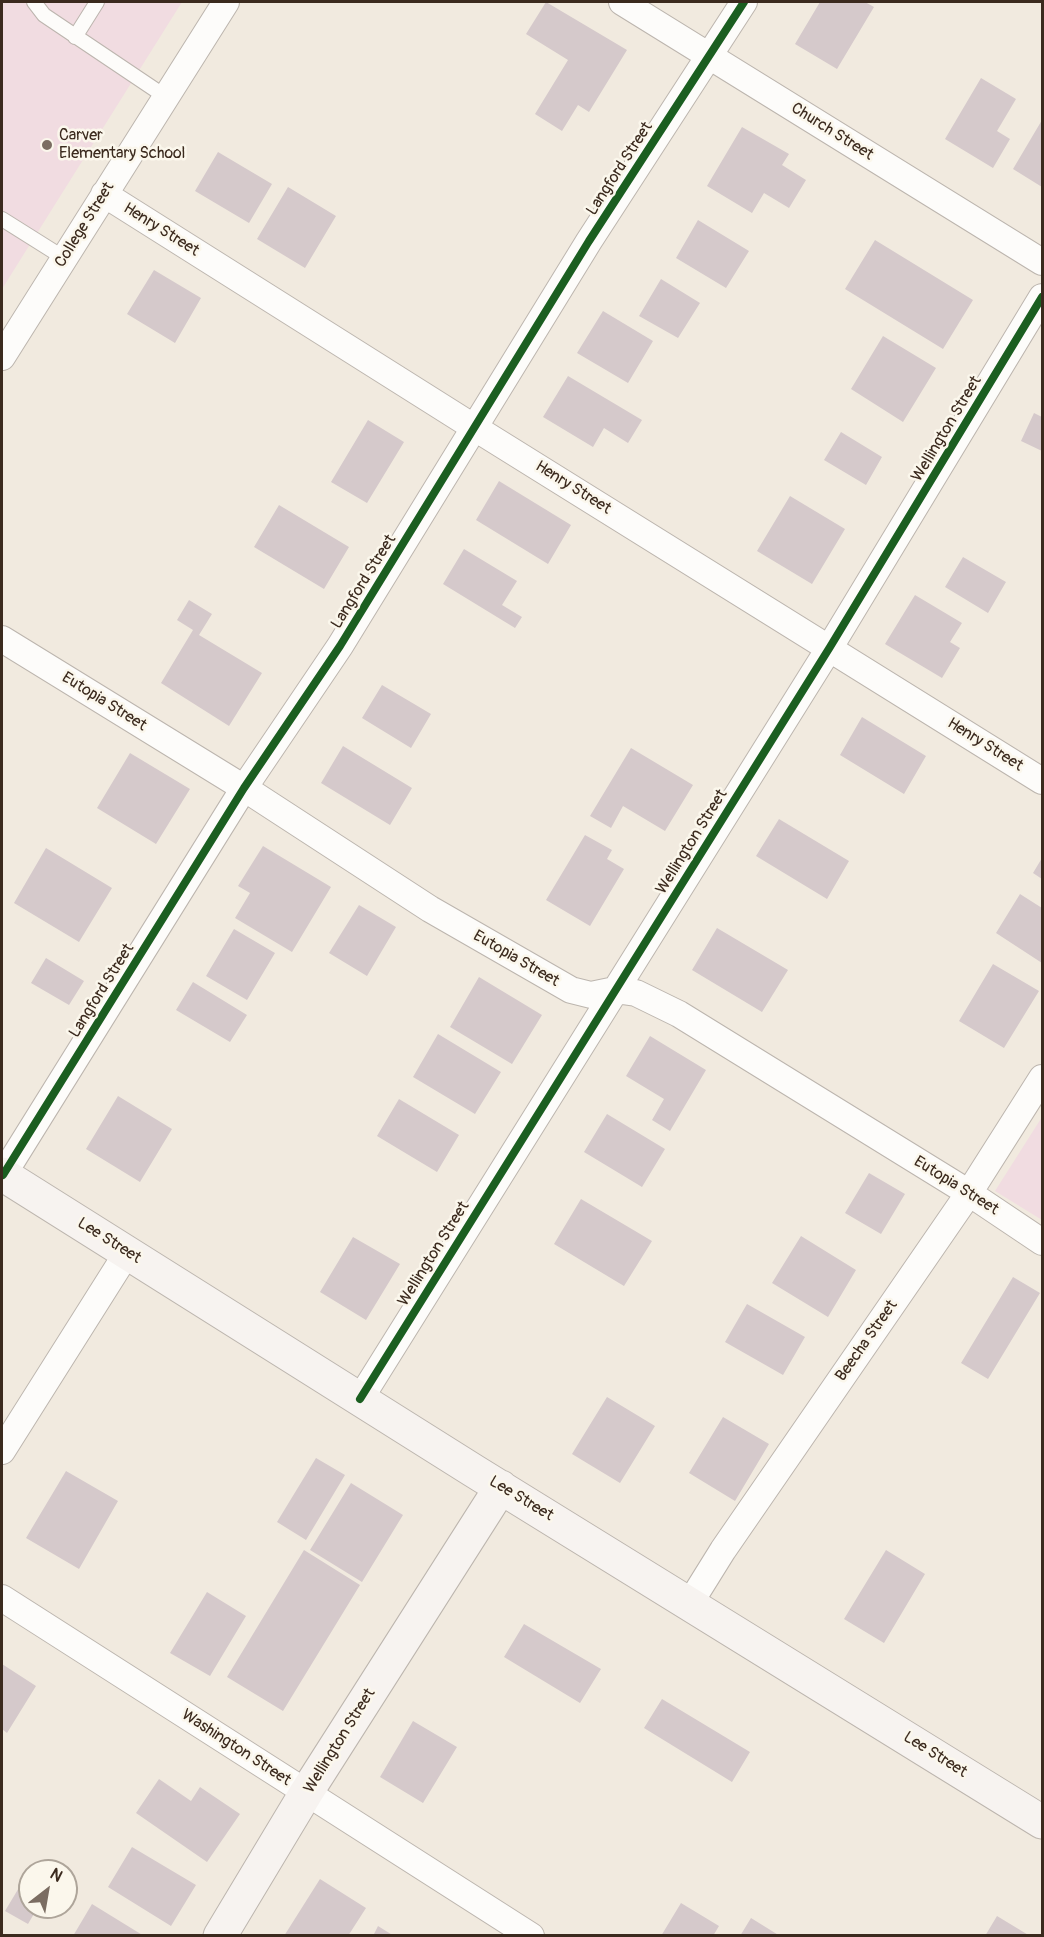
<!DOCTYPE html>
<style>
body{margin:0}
#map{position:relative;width:1044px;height:1937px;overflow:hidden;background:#f1eadf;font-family:Pangolin,sans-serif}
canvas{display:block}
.frame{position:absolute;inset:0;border:3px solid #3b2a1e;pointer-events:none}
.north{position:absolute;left:18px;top:1859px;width:60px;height:60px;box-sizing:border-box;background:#fbf7ec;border:2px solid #aea59a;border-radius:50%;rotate:31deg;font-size:16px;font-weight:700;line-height:24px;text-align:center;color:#3b2a1e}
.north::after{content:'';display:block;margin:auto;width:21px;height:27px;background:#7b6d62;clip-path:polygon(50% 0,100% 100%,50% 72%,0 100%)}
</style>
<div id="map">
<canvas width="1044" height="1937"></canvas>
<div class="frame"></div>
<div class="north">N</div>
</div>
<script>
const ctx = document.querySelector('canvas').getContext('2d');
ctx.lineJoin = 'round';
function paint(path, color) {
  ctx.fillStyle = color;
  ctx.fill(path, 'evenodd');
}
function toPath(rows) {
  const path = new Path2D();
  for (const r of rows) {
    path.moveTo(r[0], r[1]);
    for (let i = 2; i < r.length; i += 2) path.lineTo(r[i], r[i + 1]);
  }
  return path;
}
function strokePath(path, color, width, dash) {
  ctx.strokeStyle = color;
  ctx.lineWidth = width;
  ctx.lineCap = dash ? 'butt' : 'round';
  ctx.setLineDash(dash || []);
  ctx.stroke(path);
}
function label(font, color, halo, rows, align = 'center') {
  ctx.font = font + ' Pangolin,sans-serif';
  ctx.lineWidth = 5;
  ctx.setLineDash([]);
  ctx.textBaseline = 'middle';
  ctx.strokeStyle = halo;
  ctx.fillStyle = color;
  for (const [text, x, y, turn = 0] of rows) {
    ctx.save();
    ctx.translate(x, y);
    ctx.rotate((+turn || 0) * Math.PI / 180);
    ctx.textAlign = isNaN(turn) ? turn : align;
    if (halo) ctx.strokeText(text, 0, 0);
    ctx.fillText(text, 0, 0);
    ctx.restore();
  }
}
const built = toPath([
 [2,2,182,2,2,289],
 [1042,1117,1042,1220,995,1191]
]);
const building = toPath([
 [546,2,627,50,589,112,578,105,562,131,535,114,568,60,526,34],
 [820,2,865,2,874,7,837,69,795,44],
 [981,78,1016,99,997,131,1010,139,993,168,945,139],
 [1042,120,1042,187,1013,169],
 [742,127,789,154,782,165,806,180,789,208,764,193,752,213,707,186],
 [218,152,272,184,249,223,195,191],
 [288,187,336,216,305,268,257,239],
 [698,220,749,251,726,288,676,258],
 [875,240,973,300,943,349,845,289],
 [154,270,201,298,175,343,127,314],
 [661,279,700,303,678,338,639,316],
 [603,311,653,341,628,383,577,353],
 [883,336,936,368,903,422,851,389],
 [568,376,642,420,628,443,604,428,593,447,543,417],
 [1034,413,1042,417,1042,451,1021,441],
 [368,420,404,442,367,503,331,482],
 [841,432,882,457,866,485,824,460],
 [499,481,571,525,548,564,476,520],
 [790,496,845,529,812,584,757,551],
 [279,505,349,547,324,589,254,547],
 [464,549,517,581,502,605,522,617,515,628,443,584],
 [963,557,1006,582,988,613,945,587],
 [915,595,962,623,950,642,960,648,942,678,885,644],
 [189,600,212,614,199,635,262,673,229,726,161,683,193,630,177,620],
 [382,685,431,714,411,748,362,718],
 [862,717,926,756,904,794,840,755],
 [343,746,412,788,390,825,321,783],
 [631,748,693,785,665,831,623,806,611,828,590,816],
 [130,753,190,789,156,844,97,808],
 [779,819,849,861,827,899,756,856],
 [585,835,612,850,607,859,624,869,590,926,546,900],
 [263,846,331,887,292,952,235,918,250,893,238,886],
 [46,848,112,888,79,942,14,903],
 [1042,858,1042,879,1033,873],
 [1020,894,1042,908,1042,963,996,933],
 [359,905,396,927,367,976,329,953],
 [717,928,788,970,762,1012,692,970],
 [234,929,275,953,247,1000,206,976],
 [46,958,84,981,69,1005,31,983],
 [993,964,1039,991,1004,1048,959,1021],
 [479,977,542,1015,512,1064,450,1027],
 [193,982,247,1015,230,1042,176,1010],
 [438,1034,501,1072,475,1114,413,1077],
 [650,1036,706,1070,670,1131,652,1120,664,1099,626,1076],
 [118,1096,172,1129,140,1182,86,1149],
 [399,1099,459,1135,437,1172,377,1136],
 [607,1114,665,1149,642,1187,584,1152],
 [869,1173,905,1194,881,1234,845,1213],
 [581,1199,652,1241,624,1286,554,1244],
 [801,1236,856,1270,828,1317,772,1283],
 [353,1237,400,1264,366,1320,320,1292],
 [1013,1277,1040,1293,988,1379,961,1363],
 [747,1304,805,1337,783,1375,725,1342],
 [607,1397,655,1426,620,1483,572,1454],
 [723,1417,769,1444,735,1501,689,1473],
 [316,1458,345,1475,306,1540,277,1522],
 [66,1471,118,1501,79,1569,26,1538],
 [351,1483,403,1515,362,1582,310,1550],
 [304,1550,360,1585,283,1711,227,1677],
 [886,1550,925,1574,884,1643,844,1619],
 [207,1592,246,1616,210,1676,170,1653],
 [524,1624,601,1669,580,1703,504,1657],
 [2,1664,36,1686,7,1733,2,1729],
 [662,1699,750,1752,732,1782,644,1728],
 [413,1721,457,1747,423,1803,380,1777],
 [159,1779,191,1801,200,1787,240,1814,207,1862,136,1813],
 [132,1847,196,1885,171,1926,108,1887],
 [320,1879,366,1908,348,1936,284,1936],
 [20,1886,30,1892,30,1907,38,1907,28,1924,5,1911],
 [681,1903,719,1926,713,1936,661,1936],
 [92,1904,144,1936,73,1936],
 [997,1916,1030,1936,985,1936],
 [751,1918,780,1936,740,1936],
 [378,1926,394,1936,373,1936]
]);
const lane = toPath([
 [34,2,44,15,166,97],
 [75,37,97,2],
 [2,219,64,258]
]);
const street = toPath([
 [622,2,1042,262],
 [104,194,475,428,1042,781],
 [2,357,226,2],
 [2,639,244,788,430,909,571,990,591,995,615,990,636,993,679,1014,969,1193,1042,1242],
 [3,1175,244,788,340,646,589,241,744,2],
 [360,1399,830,647,1042,297],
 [2,1451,127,1253],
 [2,1598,531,1936],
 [690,1603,723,1550,969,1193,1042,1078]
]);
const secondary = toPath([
 [2,1174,474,1471,1042,1822],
 [220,1936,306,1793,501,1487]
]);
const cycleway = toPath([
 [3,1175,244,788,340,646,589,241,744,2],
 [360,1399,830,647,1042,297]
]);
const markers = [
 [47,145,6,"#7b6d62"]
];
const streetNames = [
 ["Church Street",832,132,32],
 ["Langford Street",620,169,-57],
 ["College Street",85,225,-58],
 ["Henry Street",161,230,32],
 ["Wellington Street",947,429,-59],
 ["Henry Street",573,488,32],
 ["Langford Street",364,582,-58],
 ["Eutopia Street",104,702,32],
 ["Henry Street",985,745,32],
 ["Wellington Street",692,842,-58],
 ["Eutopia Street",516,959,30],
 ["Langford Street",102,991,-58],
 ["Eutopia Street",956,1186,32],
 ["Lee Street",109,1241,32],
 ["Wellington Street",434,1254,-58],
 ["Beecha Street",867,1341,-55],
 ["Lee Street",521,1499,31],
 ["Wellington Street",340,1741,-58],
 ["Washington Street",236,1748,33],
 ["Lee Street",935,1755,32]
];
const poiNames = [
 ["Carver",59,136],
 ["Elementary School",59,154]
];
paint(built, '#f1dce1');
paint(building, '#d5c9cb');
strokePath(lane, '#bcb5ae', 16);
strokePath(street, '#bcb5ae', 28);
strokePath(secondary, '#bcb5ae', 35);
strokePath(lane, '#fdfcfa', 14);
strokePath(street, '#fdfcfa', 26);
strokePath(secondary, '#f7f3f0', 33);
strokePath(cycleway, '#1b5e20', 8);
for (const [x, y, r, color] of markers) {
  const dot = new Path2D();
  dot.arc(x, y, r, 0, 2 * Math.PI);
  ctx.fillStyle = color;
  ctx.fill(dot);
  strokePath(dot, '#fbf7ec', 2);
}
label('16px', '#3b2a1e', '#fbf7ec', streetNames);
label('16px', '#3b2a1e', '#fbf7ec', poiNames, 'left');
</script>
